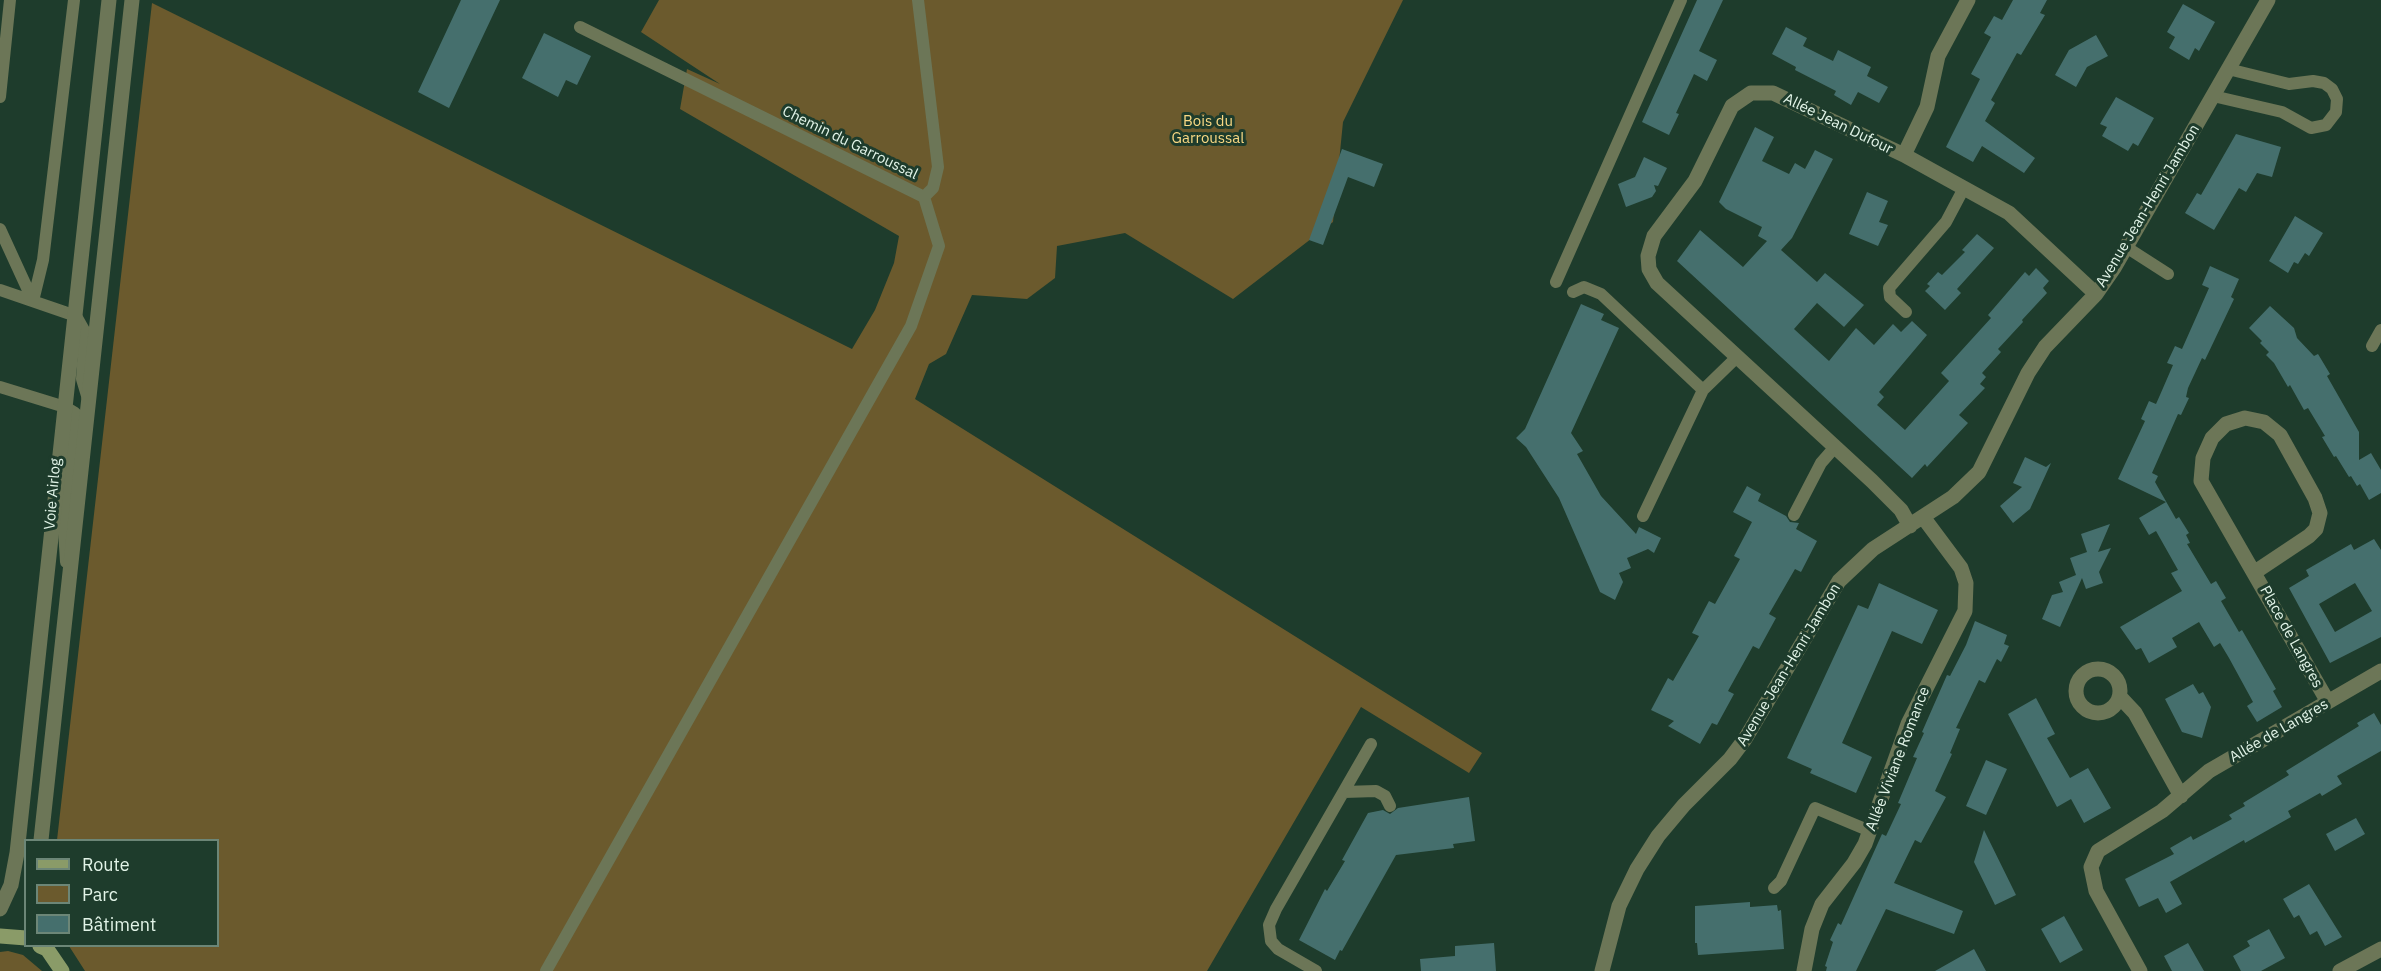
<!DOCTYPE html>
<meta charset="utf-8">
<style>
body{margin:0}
#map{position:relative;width:2381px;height:971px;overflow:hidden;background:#1e3c2c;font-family:"IBM Plex Sans",sans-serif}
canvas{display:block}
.legend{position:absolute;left:24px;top:839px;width:195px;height:108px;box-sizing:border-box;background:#1e3c2c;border:2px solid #6c8677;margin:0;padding:8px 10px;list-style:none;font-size:18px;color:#e2f4e8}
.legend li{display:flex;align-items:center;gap:12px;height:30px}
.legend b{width:30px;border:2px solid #6c8677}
</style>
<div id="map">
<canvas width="2381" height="971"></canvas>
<ul class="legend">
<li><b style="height:8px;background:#8a9b68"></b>Route</li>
<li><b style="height:16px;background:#6b5a2d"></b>Parc</li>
<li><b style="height:16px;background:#456f6d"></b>Bâtiment</li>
</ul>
</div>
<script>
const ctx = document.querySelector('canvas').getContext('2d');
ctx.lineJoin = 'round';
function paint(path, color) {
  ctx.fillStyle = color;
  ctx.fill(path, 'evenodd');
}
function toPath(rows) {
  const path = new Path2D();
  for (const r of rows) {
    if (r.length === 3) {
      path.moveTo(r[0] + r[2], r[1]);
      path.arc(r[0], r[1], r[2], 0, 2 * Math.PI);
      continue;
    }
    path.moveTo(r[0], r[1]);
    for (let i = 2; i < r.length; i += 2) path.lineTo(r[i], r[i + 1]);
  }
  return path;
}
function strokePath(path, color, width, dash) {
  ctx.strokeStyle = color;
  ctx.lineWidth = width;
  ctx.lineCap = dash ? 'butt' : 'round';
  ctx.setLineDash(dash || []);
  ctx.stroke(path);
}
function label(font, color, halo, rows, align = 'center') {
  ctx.font = font + ' "IBM Plex Sans",sans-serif';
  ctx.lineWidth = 6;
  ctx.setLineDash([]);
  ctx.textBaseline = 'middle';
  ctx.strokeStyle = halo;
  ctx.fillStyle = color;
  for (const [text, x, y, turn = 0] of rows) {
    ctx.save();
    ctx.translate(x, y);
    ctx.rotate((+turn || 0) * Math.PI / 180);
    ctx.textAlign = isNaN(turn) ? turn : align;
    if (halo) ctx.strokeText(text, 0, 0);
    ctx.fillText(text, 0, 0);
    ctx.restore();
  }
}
const green = toPath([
 [659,0,1403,0,1343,122,1333,222,1233,299,1125,233,1057,246,1055,278,1027,299,972,295,946,354,929,364,915,399,1482,753,1469,773,1361,707,1207,971,85,971,69,946,218,946,218,840,57,840,152,3,852,349,875,310,894,263,899,236,680,109,687,69,720,84,641,32],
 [8,951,23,955,42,971,0,971,0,952]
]);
const building = toPath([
 [461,0,500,0,449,108,418,92],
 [1697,0,1723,0,1699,51,1717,60,1707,81,1694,74,1676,113,1679,114,1669,135,1642,122],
 [2013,0,2047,0,2040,13,2045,15,2021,55,2017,53,1991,100,1995,103,1985,121,2035,158,2024,173,1982,146,1973,162,1946,147,1980,79,1971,74,1991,37,1984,33,1994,16,2002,20],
 [2183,4,2215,22,2199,51,2195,48,2189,60,2169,48,2175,37,2167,32],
 [1786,27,1807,38,1803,46,1833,61,1838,50,1871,67,1867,76,1888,87,1879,103,1858,92,1851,105,1834,95,1836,91,1795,70,1796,67,1772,54],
 [544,33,591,56,577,85,566,80,558,97,522,78],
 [2096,35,2108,56,2087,67,2076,87,2055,75,2069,50],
 [2116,97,2154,118,2138,146,2133,143,2128,151,2102,136,2107,127,2100,124],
 [1755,127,1774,137,1762,161,1789,174,1795,163,1805,169,1815,150,1833,159,1792,238,1781,250,1817,282,1825,273,1864,305,1844,327,1817,303,1794,329,1829,361,1856,328,1874,345,1893,324,1901,332,1912,321,1927,335,1879,392,1884,397,1877,405,1905,430,1949,381,1941,373,1991,318,1988,315,2025,272,2029,276,2036,268,2049,281,2043,288,2047,293,2022,320,2023,322,1998,349,2001,352,1982,373,1986,377,1980,384,1985,388,1959,415,1968,423,1927,467,1925,464,1912,478,1677,261,1700,230,1743,267,1767,241,1758,236,1762,227,1726,209,1719,202],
 [2236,134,2281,147,2272,177,2257,173,2246,192,2239,188,2214,230,2185,213,2197,193,2201,195],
 [1342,149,1383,164,1374,187,1348,177,1323,245,1309,240],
 [1644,157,1667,168,1658,186,1654,185,1656,191,1652,197,1626,207,1618,184,1635,177],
 [1867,192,1888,201,1879,222,1888,225,1878,246,1849,234],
 [2295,216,2323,233,2309,256,2305,253,2298,264,2294,262,2288,273,2269,261],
 [1977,234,1994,248,1957,289,1961,293,1945,310,1925,291,1930,286,1927,284,1938,272,1942,275,1965,252,1962,250],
 [2210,266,2239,279,2231,297,2234,299,2205,360,2202,358,2188,388,2186,397,2189,398,2181,415,2178,414,2152,473,2158,476,2155,482,2176,519,2179,517,2189,533,2186,535,2190,543,2187,544,2211,584,2216,581,2226,598,2221,601,2239,632,2242,630,2276,689,2273,691,2282,707,2257,722,2247,706,2253,702,2229,658,2220,643,2214,647,2199,622,2172,638,2177,647,2149,663,2141,648,2136,650,2120,627,2182,591,2171,573,2178,570,2156,531,2149,535,2139,518,2166,502,2118,479,2145,421,2141,419,2149,401,2156,404,2160,395,2173,365,2167,363,2175,346,2182,349,2198,313,2209,288,2202,285],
 [1581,304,1604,314,1601,320,1619,328,1571,433,1583,451,1577,454,1601,496,1636,534,1639,527,1661,538,1654,553,1648,549,1627,558,1631,568,1619,573,1623,582,1615,600,1600,592,1559,498,1526,447,1516,438,1525,429],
 [2270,306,2294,328,2297,338,2314,356,2318,354,2330,374,2327,376,2359,432,2359,460,2371,453,2381,470,2381,493,2369,500,2360,484,2357,486,2351,476,2349,477,2336,456,2334,457,2322,437,2325,436,2308,408,2304,410,2290,385,2288,387,2274,363,2266,355,2269,352,2260,343,2262,341,2249,328],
 [2025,457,2046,467,2051,463,2030,509,2013,523,2000,506,2022,487,2013,483],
 [1747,486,1761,494,1758,501,1786,516,1790,522,1799,523,1796,529,1817,541,1801,572,1795,569,1769,614,1776,618,1759,649,1753,646,1728,691,1734,694,1717,725,1712,723,1700,744,1668,726,1674,721,1651,710,1668,678,1673,681,1699,636,1692,633,1709,601,1715,604,1740,559,1734,556,1752,522,1733,512],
 [2110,524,2098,552,2111,548,2099,572,2103,583,2086,589,2082,578,2060,627,2042,619,2052,595,2063,592,2059,582,2076,575,2070,558,2087,552,2081,534],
 [2374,539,2381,550,2381,637,2330,663,2289,588,2309,576,2306,570,2351,544,2354,550],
 [2355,583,2372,611,2335,632,2319,604],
 [1879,583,1938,610,1922,644,1892,631,1871,678,1842,743,1872,757,1856,793,1810,773,1812,769,1787,758,1858,605,1868,609],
 [1975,621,2007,635,2004,644,2009,646,2001,662,1997,659,1985,683,1979,680,1956,728,1960,729,1950,753,1952,754,1935,791,1946,797,1921,843,1915,840,1894,883,1963,911,1954,934,1886,909,1856,971,1826,971,1827,967,1825,966,1833,942,1830,940,1838,923,1841,925,1882,834,1886,836,1901,804,1898,803,1917,758,1913,757,1924,733,1922,732,1947,675,1950,676,1966,645],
 [2193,684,2199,694,2203,692,2211,707,2202,738,2182,732,2165,699],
 [2036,698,2055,734,2047,738,2070,778,2088,768,2111,808,2084,823,2071,799,2057,807,2008,714],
 [2374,713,2381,725,2381,751,2337,776,2342,784,2322,796,2320,793,2288,811,2291,817,2245,843,2244,840,2170,882,2182,904,2166,913,2158,898,2139,907,2125,879,2174,854,2170,848,2191,836,2193,840,2232,819,2229,815,2245,806,2243,803,2289,775,2286,771,2359,726,2357,723],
 [1986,760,2007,769,1986,815,1966,806],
 [1469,797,1475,841,1453,844,1454,848,1396,855,1342,951,1340,950,1335,960,1299,940,1325,889,1327,891,1345,861,1342,860,1368,813,1383,810,1390,814,1398,808],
 [2356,818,2365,834,2335,851,2326,834],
 [1984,830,2016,895,1995,905,1974,862],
 [2309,884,2342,937,2325,946,2317,931,2310,935,2299,915,2294,918,2283,899],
 [1750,902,1750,907,1777,905,1778,911,1781,910,1784,949,1698,955,1697,943,1695,943,1695,906],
 [2064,916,2083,950,2060,963,2041,929],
 [2269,929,2285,958,2261,971,2241,971,2233,956,2250,946,2247,941],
 [1494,943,1496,971,1421,971,1420,959,1455,956,1455,946],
 [2188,943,2204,971,2172,971,2164,956],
 [1974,949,1986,971,1935,971]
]);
const service = toPath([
 [580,27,924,197,933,188,938,167,918,0],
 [2213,96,2282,112,2311,128,2326,125,2336,112,2337,99,2332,89,2324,83,2313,81,2289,84,2228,69],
 [0,97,10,0],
 [0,229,33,301],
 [2126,247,2168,274],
 [1556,282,1681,0],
 [0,290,76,316,85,332,82,379,88,399],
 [1573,292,1584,287,1601,294,1703,390],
 [33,301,43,260,74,0],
 [1906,312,1890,297,1889,288,1946,222,1964,188],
 [2372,346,2381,330],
 [0,387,65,407,75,413,64,530,66,562],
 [1794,515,1821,463,1835,447],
 [1643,516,1703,390,1737,357],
 [1344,792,1376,791,1385,796,1390,806],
 [1774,888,1781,881,1815,808,1870,831],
 [546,971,911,326,939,246,924,197],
 [1316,971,1278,949,1271,941,1269,925,1276,909,1371,744]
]);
const minor = toPath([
 [1904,155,1927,107,1938,56,1968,0],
 [1910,526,1901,510,1872,481,1657,283,1649,269,1648,256,1654,236,1695,181,1732,106,1751,93,1773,93,1904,155,2009,213,2096,294],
 [2255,572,2309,536,2316,529,2320,513,2315,498,2280,435,2264,422,2245,418,2226,424,2212,438,2203,458,2201,481,2328,702],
 [2098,691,22],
 [2120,697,2135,713,2181,796],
 [41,840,132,0],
 [0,909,11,885,17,853,109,0],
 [1602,971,1619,906,1637,869,1658,836,1684,805,1730,759,1745,739,1839,581,1873,549,1953,497,1979,472,2028,373,2045,347,2096,294,2114,268,2268,0],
 [1804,971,1812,929,1822,904,1854,863,1865,844,1908,724,1965,611,1966,583,1961,568,1923,517],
 [2140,971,2096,891,2091,867,2098,851,2162,811,2209,771,2381,671],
 [2340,971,2381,949]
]);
const secondary = toPath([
 [0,936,26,938],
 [40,946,47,949,62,971]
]);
const parkNames = [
 ["Bois du",1208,122],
 ["Garroussal",1208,139]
];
const streetNames = [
 ["Allée Jean Dufour",1838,124,26],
 ["Chemin du Garroussal",850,143,26],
 ["Avenue Jean-Henri Jambon",2148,206,-59],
 ["Voie Airlog",53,494,-85],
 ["Place de Langres",2291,637,61],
 ["Avenue Jean-Henri Jambon",1789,665,-59],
 ["Allée de Langres",2279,731,-30],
 ["Allée Viviane Romance",1898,759,-69]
];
paint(green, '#6b5a2d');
paint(building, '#456f6d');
strokePath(service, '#6c7657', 12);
strokePath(minor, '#6c7657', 15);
strokePath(secondary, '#8a9b68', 15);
label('15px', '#fad984', '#1e3c2c', parkNames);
label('15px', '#e2f4e8', '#1e3c2c', streetNames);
</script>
